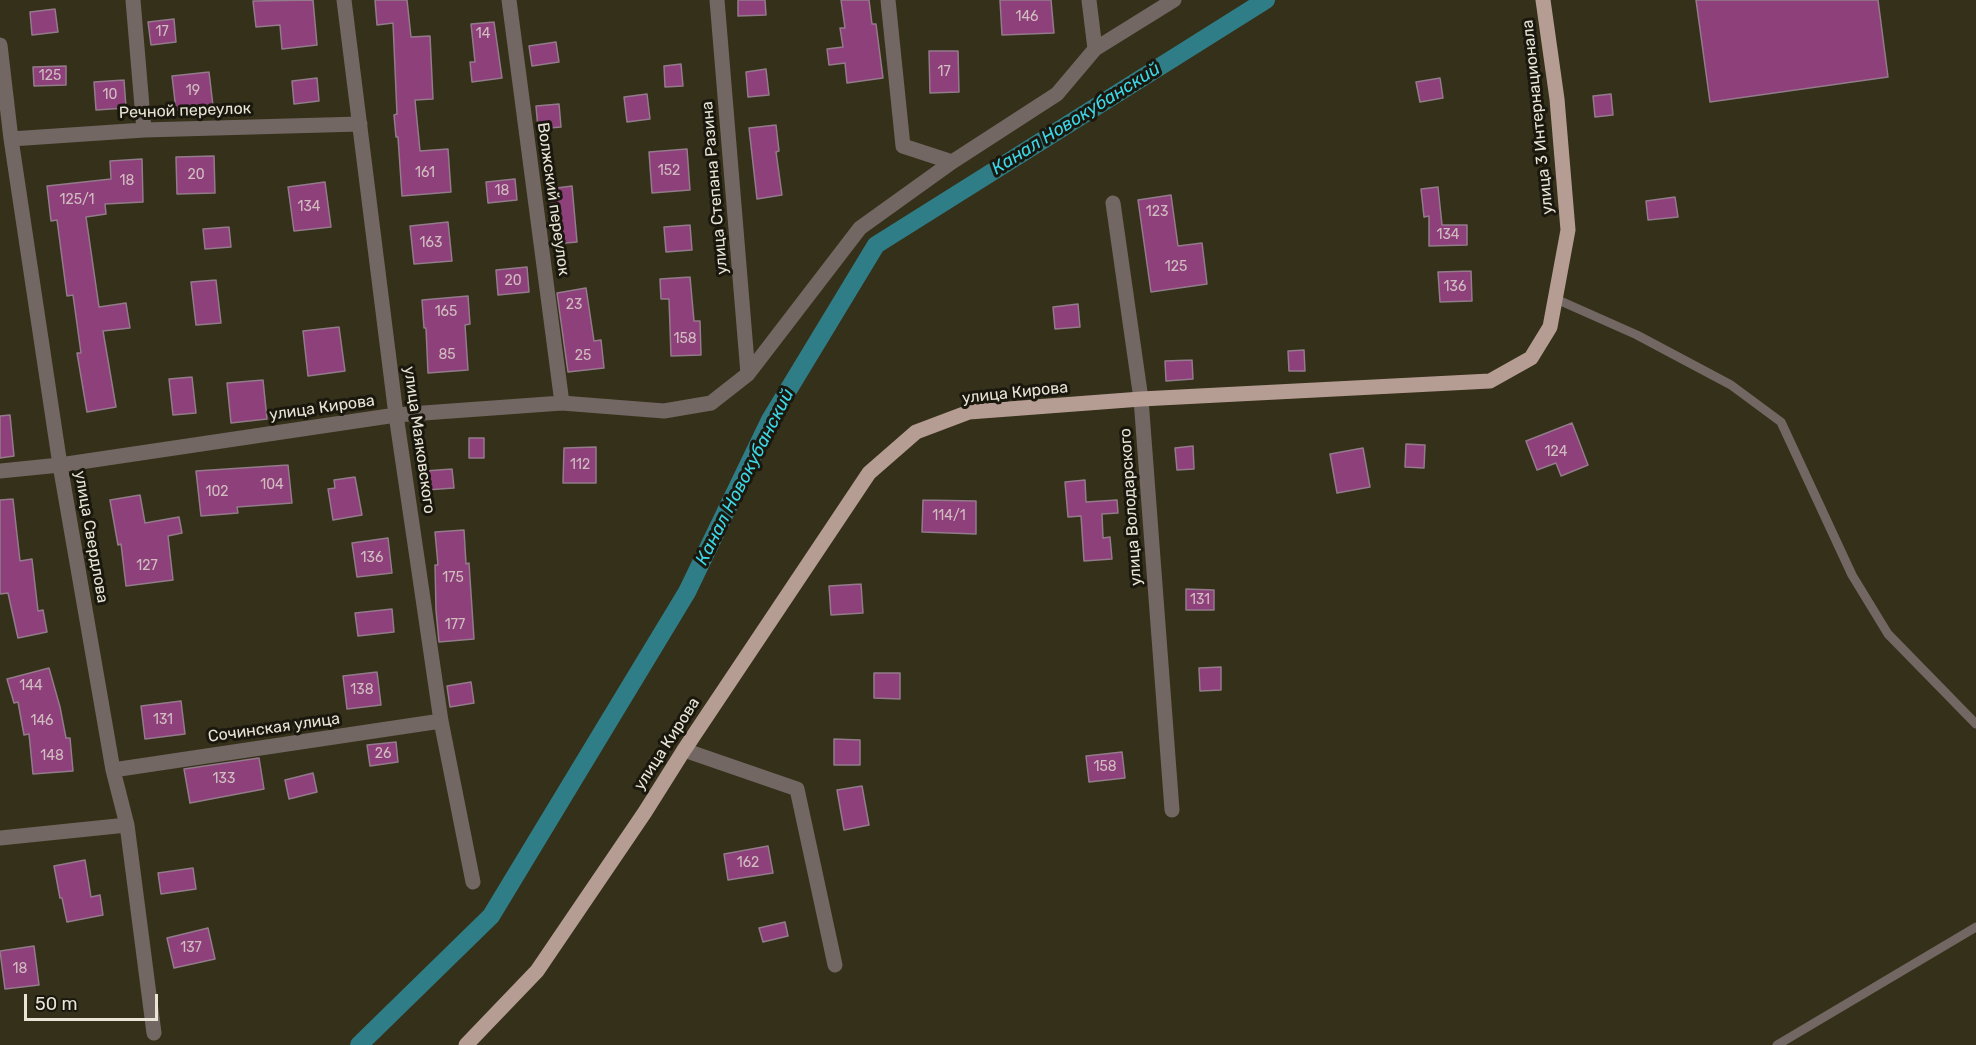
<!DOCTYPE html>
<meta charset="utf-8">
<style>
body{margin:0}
#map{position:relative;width:1976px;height:1045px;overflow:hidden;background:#353019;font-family:Rubik,sans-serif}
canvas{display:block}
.scale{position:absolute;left:24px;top:994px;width:134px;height:27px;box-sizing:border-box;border:3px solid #e8e5d7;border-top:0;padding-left:8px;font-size:18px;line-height:21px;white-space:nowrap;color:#e8e5d7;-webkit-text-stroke:4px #1a180e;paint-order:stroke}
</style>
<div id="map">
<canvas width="1976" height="1045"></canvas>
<div class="scale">50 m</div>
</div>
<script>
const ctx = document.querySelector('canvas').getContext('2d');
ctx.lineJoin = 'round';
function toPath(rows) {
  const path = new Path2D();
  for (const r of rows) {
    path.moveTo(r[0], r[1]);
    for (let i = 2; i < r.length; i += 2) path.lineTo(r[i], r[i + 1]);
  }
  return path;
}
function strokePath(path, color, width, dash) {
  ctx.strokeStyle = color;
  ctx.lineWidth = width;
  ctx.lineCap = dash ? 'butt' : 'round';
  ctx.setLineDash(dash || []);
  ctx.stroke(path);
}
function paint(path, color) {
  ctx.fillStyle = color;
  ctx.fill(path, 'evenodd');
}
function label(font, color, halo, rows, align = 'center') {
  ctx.font = font + ' Rubik,sans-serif';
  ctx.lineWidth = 6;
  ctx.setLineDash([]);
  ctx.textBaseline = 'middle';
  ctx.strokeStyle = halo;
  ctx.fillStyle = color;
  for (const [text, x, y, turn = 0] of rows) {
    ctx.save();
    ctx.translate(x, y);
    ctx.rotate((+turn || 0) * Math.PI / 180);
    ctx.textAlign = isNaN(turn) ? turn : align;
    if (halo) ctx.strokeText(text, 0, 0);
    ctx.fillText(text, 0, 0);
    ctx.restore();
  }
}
const canal = toPath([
 [359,1045,491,916,687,592,770,420,876,245,1266,0]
]);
const building = toPath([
 [313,0,317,45,282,49,280,25,256,27,253,1,313,0],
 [375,0,407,0,411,37,430,36,433,99,415,100,420,151,448,149,451,192,402,196,398,137,396,137,394,115,397,114,393,23,377,25,375,0],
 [738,0,765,0,766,15,738,16,738,0],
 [841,0,869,0,872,24,876,24,883,78,847,83,845,63,829,65,827,49,843,47,840,28,845,28,841,0],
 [1000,0,1051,0,1054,33,1002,35,1000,0],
 [1696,0,1878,0,1888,77,1710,102,1696,0],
 [55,9,58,32,32,35,30,12,55,9],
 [174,19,176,42,151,45,148,22,174,19],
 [494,22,502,78,472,82,470,62,475,62,471,24,494,22],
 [556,42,559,62,532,66,529,46,556,42],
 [929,51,958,51,959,92,930,93,929,51],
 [681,64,683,86,665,87,664,66,681,64],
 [66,66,66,85,34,86,33,67,66,66],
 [766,69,769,95,748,97,746,72,766,69],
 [209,72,213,106,176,110,172,76,209,72],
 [317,78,319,101,294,104,292,81,317,78],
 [1440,78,1443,98,1420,102,1416,82,1440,78],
 [124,80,126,108,96,110,94,82,124,80],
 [647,94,650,119,627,122,624,97,647,94],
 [1611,94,1613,115,1595,117,1593,96,1611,94],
 [559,104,561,127,538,129,536,106,559,104],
 [776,125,779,151,776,152,782,195,757,199,749,128,776,125],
 [687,149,690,190,652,193,649,152,687,149],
 [214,156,215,193,177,194,176,157,214,156],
 [142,159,143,202,105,204,106,214,86,217,99,307,126,303,130,328,103,331,116,407,87,412,77,353,81,353,73,295,67,296,57,220,51,221,47,186,111,179,110,161,142,159],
 [515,179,517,200,488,203,486,182,515,179],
 [325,182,331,227,294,231,288,187,325,182],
 [572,186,577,242,554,244,549,189,572,186],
 [1438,187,1442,225,1467,225,1467,245,1429,246,1429,216,1424,217,1421,189,1438,187],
 [1171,195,1178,246,1202,243,1207,284,1151,292,1138,200,1171,195],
 [1675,197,1678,217,1648,220,1646,201,1675,197],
 [448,222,452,261,414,264,410,226,448,222],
 [690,225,692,250,666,252,664,227,690,225],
 [229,227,231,247,205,249,203,229,229,227],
 [527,267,529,292,498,295,496,270,527,267],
 [1471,271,1472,301,1440,302,1438,272,1471,271],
 [690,277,694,321,700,321,701,355,671,356,669,299,661,299,660,279,690,277],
 [216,280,221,323,196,325,191,282,216,280],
 [586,288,594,341,601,340,604,368,568,372,557,293,586,288],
 [468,296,470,324,465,325,468,370,428,373,426,328,424,328,422,300,468,296],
 [1078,304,1080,327,1055,329,1053,307,1078,304],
 [339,327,345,371,308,376,303,331,339,327],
 [1304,350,1305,371,1289,371,1288,351,1304,350],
 [1192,360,1193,379,1166,381,1165,361,1192,360],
 [192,377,196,413,173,415,169,379,192,377],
 [263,380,267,419,231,423,227,383,263,380],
 [10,415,14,456,0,458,0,416,10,415],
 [1572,423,1588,465,1561,476,1556,463,1537,470,1526,441,1572,423],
 [469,438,484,438,484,458,469,458,469,438],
 [1406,444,1425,445,1424,468,1405,467,1406,444],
 [1193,446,1194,469,1177,470,1175,448,1193,446],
 [596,447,596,483,563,483,564,448,596,447],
 [1363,448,1370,487,1337,493,1330,454,1363,448],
 [288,465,292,503,237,507,238,513,201,516,196,471,288,465],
 [452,469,454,488,426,490,425,471,452,469],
 [355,477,362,515,333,520,328,489,335,488,334,480,355,477],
 [1085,480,1086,502,1117,500,1118,513,1102,514,1103,538,1110,537,1112,559,1084,561,1081,516,1068,517,1065,482,1085,480],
 [140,495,145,523,179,517,182,533,168,536,173,580,126,586,121,544,118,545,110,500,140,495],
 [13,499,20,561,32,559,38,611,43,610,47,632,18,638,8,593,0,594,0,500,13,499],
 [923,500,976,501,976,534,922,532,923,500],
 [464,530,466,564,469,563,474,639,439,642,436,610,435,565,438,565,435,532,464,530],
 [388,538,392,573,357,577,352,543,388,538],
 [861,584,863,613,831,615,829,586,861,584],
 [1186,589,1214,590,1214,610,1186,610,1186,589],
 [392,609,394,632,358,636,355,613,392,609],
 [1221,667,1221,690,1200,691,1199,668,1221,667],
 [49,668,60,707,66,738,70,738,73,771,33,774,29,734,24,735,18,702,14,703,7,679,49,668],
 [377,672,381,705,347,709,343,676,377,672],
 [874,673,900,673,900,699,874,698,874,673],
 [471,682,474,703,450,707,447,686,471,682],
 [181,701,185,734,145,739,141,706,181,701],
 [834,739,860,740,860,765,834,765,834,739],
 [396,742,398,762,370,766,367,745,396,742],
 [1122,752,1125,778,1089,782,1086,756,1122,752],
 [259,758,264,789,190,803,184,769,259,758],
 [313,773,317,792,289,799,285,780,313,773],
 [862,786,869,825,844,830,837,790,862,786],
 [768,846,773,873,728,880,724,854,768,846],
 [85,860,91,897,100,895,103,915,67,922,62,898,60,898,54,866,85,860],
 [193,868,196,889,161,894,158,873,193,868],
 [785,922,788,936,763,942,759,928,785,922],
 [208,928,215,959,174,968,167,938,208,928],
 [34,946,39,985,5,989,0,951,34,946]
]);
const lane = toPath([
 [1556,299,1637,335,1731,385,1781,422,1852,575,1888,634,1976,724],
 [1777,1045,1976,927]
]);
const street = toPath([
 [133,0,144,130],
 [344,0,396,415,441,721,473,882],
 [509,0,562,403],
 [717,0,748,374],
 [888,0,903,146,952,162],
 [1089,0,1095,49],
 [0,45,11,139,60,465,113,770,127,825,154,1033],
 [11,139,144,130,360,124],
 [1113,203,1141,399,1172,810],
 [0,471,60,465,396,415,562,403,664,411,711,403,748,374,860,228,952,162,1057,94,1095,49,1174,0],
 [684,750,797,789,835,965],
 [113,770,441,721],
 [0,838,127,825]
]);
const primary = toPath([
 [466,1045,537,971,645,812,684,750,869,473,916,432,969,412,1141,399,1490,381,1531,358,1550,327,1568,230,1557,99,1543,0]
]);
const numberNames = [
 ["146",1027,17],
 ["17",162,32],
 ["14",483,34],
 ["17",944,72],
 ["125",50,76],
 ["19",193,91],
 ["10",110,95],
 ["152",669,171],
 ["161",425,173],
 ["20",196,175],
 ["18",127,181],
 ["18",502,191],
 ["125/1",77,200],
 ["134",309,207],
 ["123",1157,212],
 ["134",1448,235],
 ["163",431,243],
 ["125",1176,267],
 ["20",513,281],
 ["136",1455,287],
 ["23",574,305],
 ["165",446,312],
 ["158",685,339],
 ["85",447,355],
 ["25",583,356],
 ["124",1556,452],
 ["112",580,465],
 ["104",272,485],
 ["102",217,492],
 ["114/1",949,516],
 ["136",372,558],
 ["127",147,566],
 ["175",453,578],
 ["131",1200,600],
 ["177",455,625],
 ["144",31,686],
 ["138",362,690],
 ["131",163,720],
 ["146",42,721],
 ["26",383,754],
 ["148",52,756],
 ["158",1105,767],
 ["133",224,779],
 ["162",748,863],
 ["137",191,948],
 ["18",20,969]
];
const streetNames = [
 ["Речной переулок",185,111,-2],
 ["улица 3 Интернационала",1538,117,-96],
 ["улица Степана Разина",715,188,-95],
 ["Волжский переулок",553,199,82],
 ["улица Кирова",1015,393,-6],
 ["улица Кирова",322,408,-8],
 ["улица Маяковского",419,440,82],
 ["улица Володарского",1131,507,-94],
 ["улица Свердлова",91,537,80],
 ["Сочинская улица",274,728,-8],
 ["улица Кирова",667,744,-57]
];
const waterNames = [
 ["Канал Новокубанский",1076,119,-32],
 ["Канал Новокубанский",745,477,-63]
];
strokePath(canal, '#2f7d86', 18);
paint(building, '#8d4079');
strokePath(building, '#937b8b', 1.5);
strokePath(lane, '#736763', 9);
strokePath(street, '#736763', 15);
strokePath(primary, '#b69d94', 15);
label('14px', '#d1bcc0', null, numberNames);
label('16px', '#e8e5d7', '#1a180e', streetNames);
label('italic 18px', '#3dd8e8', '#1a180e', waterNames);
</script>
